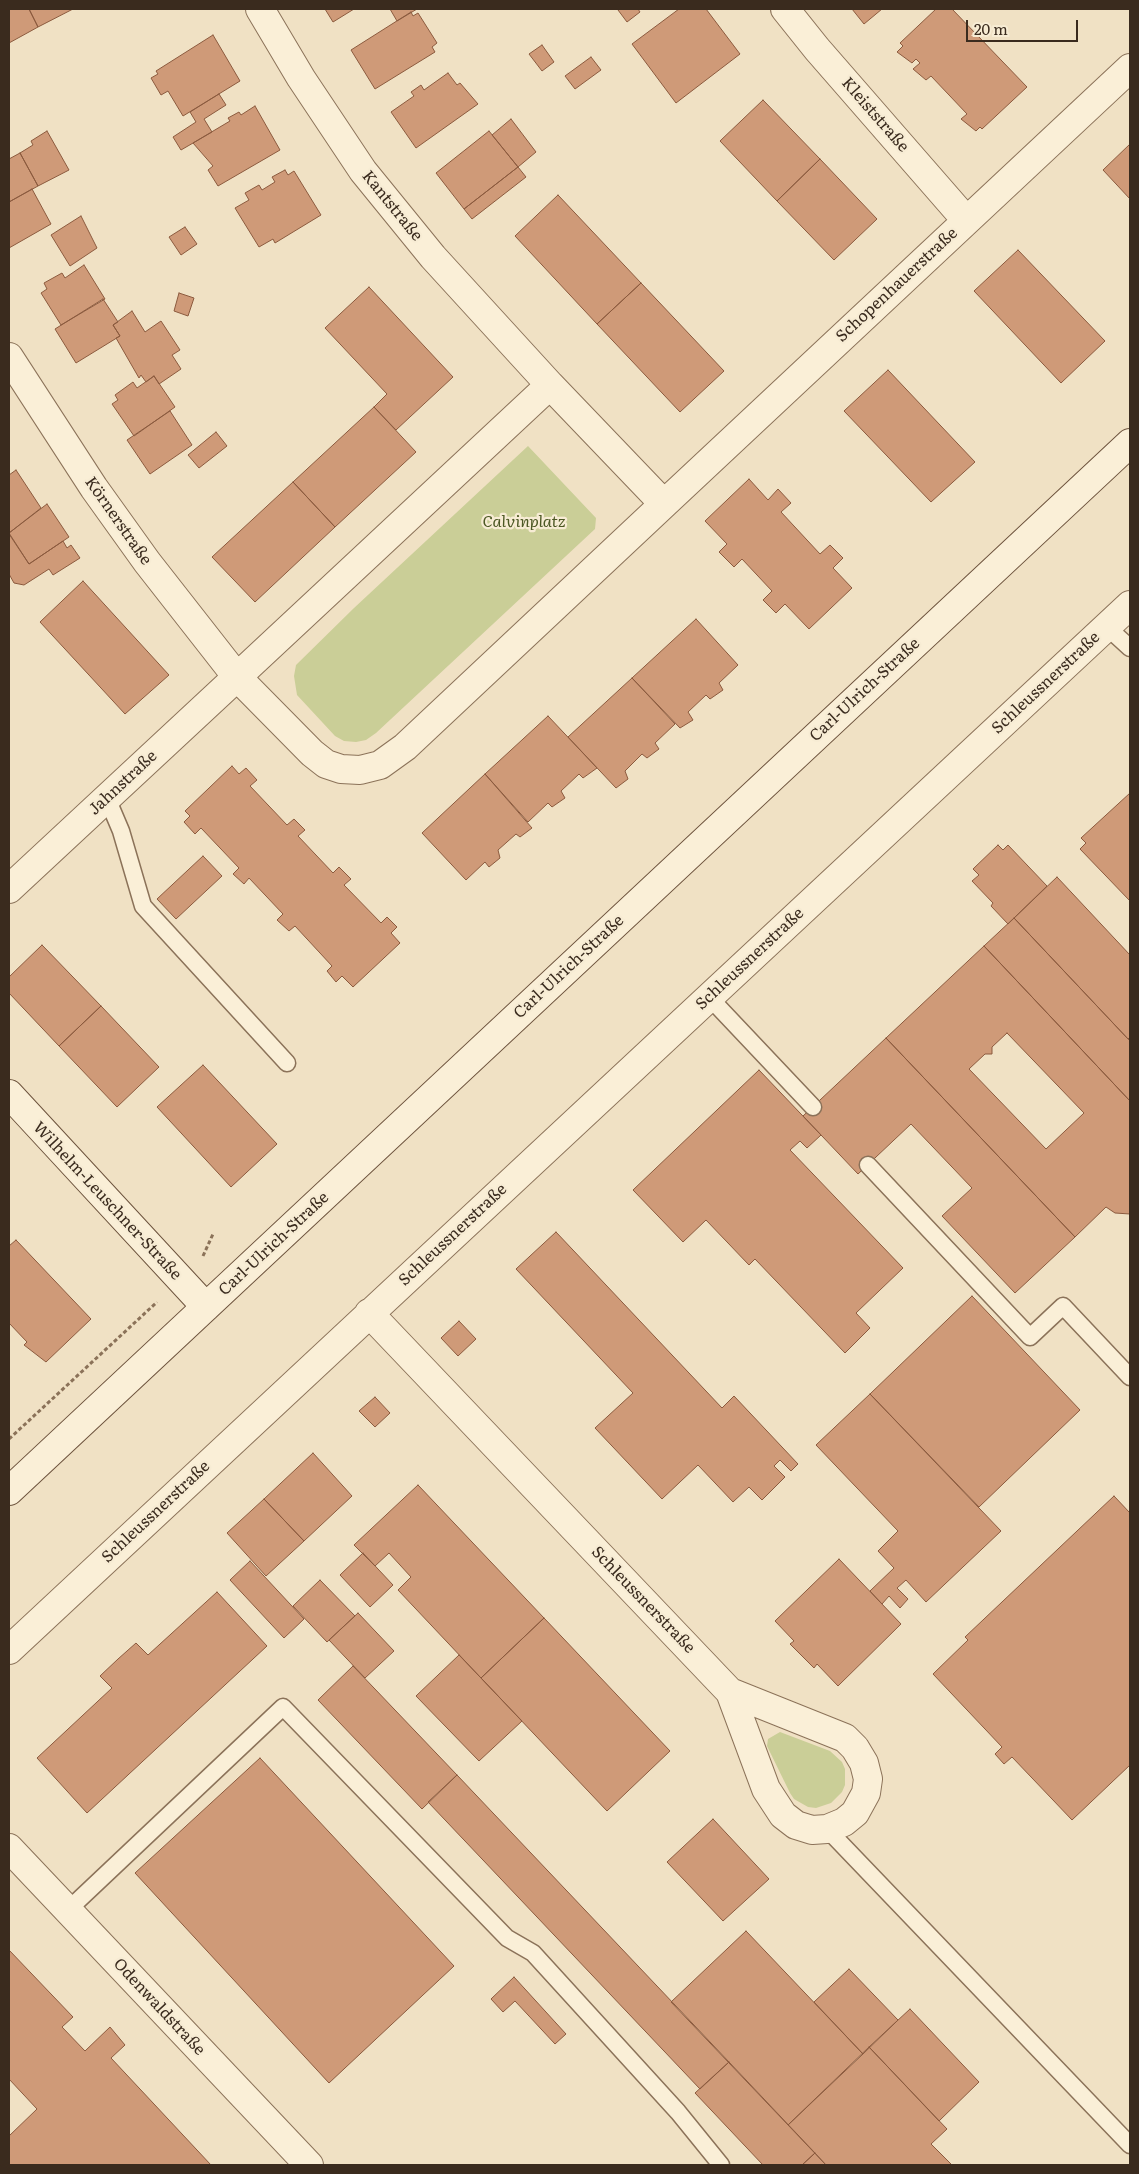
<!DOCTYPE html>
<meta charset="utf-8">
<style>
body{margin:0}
#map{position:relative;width:1139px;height:2174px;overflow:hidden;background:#f0e1c4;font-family:Literata,serif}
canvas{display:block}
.frame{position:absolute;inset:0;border:10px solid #3a2b1e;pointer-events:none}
.scale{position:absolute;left:966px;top:20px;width:112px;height:22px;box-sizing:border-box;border:2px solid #3a2b1e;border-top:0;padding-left:6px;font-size:15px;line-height:18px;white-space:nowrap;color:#3a2b1e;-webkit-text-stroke:4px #f7ecd4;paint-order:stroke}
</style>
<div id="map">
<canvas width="1139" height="2174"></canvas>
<div class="frame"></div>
<div class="scale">20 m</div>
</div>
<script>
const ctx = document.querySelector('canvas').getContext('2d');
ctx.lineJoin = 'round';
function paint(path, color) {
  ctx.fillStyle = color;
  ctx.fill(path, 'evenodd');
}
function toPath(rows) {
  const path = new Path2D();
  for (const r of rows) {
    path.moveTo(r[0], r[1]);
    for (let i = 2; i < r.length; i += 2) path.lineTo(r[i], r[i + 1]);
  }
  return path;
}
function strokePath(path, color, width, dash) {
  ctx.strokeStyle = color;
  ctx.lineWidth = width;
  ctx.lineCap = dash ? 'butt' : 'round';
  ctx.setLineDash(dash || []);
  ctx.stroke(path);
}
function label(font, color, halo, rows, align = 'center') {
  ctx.font = font + ' Literata,serif';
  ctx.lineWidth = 4.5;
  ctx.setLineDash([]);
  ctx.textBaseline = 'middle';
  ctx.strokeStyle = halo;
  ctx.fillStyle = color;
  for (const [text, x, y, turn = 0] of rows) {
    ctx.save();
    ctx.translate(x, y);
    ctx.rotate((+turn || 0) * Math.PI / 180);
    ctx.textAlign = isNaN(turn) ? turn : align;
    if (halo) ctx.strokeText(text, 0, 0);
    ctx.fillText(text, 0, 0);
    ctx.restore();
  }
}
const green = toPath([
 [528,446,596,518,595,529,376,733,366,740,356,742,344,741,335,736,297,695,294,676,296,665,354,608],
 [780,1732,830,1751,842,1762,845,1769,845,1785,842,1792,831,1803,816,1808,808,1807,794,1799,790,1793,767,1746,768,1739]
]);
const building = toPath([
 [9,9,29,9,38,27,9,43,9,9],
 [29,9,73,9,38,27,29,9],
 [325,9,354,9,333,22,325,9],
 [390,9,417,9,397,21,390,9],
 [620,9,638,9,640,12,627,22,618,10,620,9],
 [679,9,706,9,740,54,676,103,632,44,679,9],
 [852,9,882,9,864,24,852,9],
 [936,9,952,9,1027,87,982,129,980,127,976,131,961,119,967,114,931,76,926,80,913,69,920,63,916,59,912,63,897,52,903,46,900,43,936,9],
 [411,12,413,16,418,13,437,43,432,47,435,52,375,89,351,50,411,12],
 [213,35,240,81,183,116,168,91,161,95,151,78,158,74,156,71,213,35],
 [542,45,554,62,542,71,529,54,542,45],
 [591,57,601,70,575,89,565,76,591,57],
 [448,73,457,85,460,83,478,104,416,148,391,112,414,96,411,92,421,85,424,90,448,73],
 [219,94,226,105,204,119,212,132,181,150,173,137,196,122,190,112,219,94],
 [763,100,820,159,777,201,720,141,763,100],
 [255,106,280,150,218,186,208,170,213,166,193,143,230,121,228,118,239,112,241,115,255,106],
 [511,119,536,152,518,167,492,135,511,119],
 [47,131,69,170,38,186,20,153,33,145,31,141,47,131],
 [489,131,518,167,464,209,436,173,489,131],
 [1130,144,1130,199,1103,170,1130,144],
 [20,153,38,186,9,202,9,159,20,153],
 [820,159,877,219,834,260,777,201,820,159],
 [518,167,526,177,472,219,464,209,518,167],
 [285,170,288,175,294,171,321,215,275,243,273,239,259,247,235,208,249,200,245,193,259,185,262,190,275,182,272,177,285,170],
 [32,189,51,224,9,248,9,202,32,189],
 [558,195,641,283,597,324,515,236,558,195],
 [81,216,97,248,70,266,51,235,81,216],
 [185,227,197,244,181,255,169,237,185,227],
 [1018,250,1105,341,1061,383,974,291,1018,250],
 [84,265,105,299,61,325,41,293,47,289,44,283,62,273,65,278,84,265],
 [641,283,724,371,680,412,597,324,641,283],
 [369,287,453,377,396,430,374,407,387,394,325,328,369,287],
 [179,293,194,298,188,316,174,311,179,293],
 [103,299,118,322,113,325,120,336,76,363,55,329,103,299],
 [132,311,145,332,161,321,180,350,172,355,181,369,159,384,154,376,146,382,141,375,139,378,116,338,120,336,113,325,132,311],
 [888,370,975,462,931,502,844,411,888,370],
 [154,376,175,407,134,436,112,404,118,400,115,395,133,382,137,388,154,376],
 [374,407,416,452,335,527,293,482,374,407],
 [170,411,192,445,150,474,127,440,170,411],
 [216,432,227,446,199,468,188,455,216,432],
 [16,470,41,508,9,533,9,475,16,470],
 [749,479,768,500,778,489,791,503,781,512,820,554,830,545,843,558,833,568,852,588,809,629,785,604,776,613,763,600,772,591,742,559,734,567,719,552,727,544,705,521,749,479],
 [293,482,335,527,255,602,212,557,293,482],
 [47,504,69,537,29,564,9,533,47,504],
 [9,534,29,564,63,541,67,548,71,545,80,558,53,575,49,569,24,585,14,583,9,574,9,534],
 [83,581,169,675,125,714,40,622,83,581],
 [696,619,738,665,719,683,723,690,710,699,706,695,688,712,693,720,680,728,632,678,696,619],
 [632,678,675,724,655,743,659,749,647,758,642,754,625,771,628,779,616,788,568,737,632,678],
 [548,716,597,768,583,778,579,774,561,791,565,798,552,807,548,803,528,822,485,774,548,716],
 [232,766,239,774,246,768,257,780,250,786,287,825,294,819,305,830,298,836,333,873,339,867,351,879,344,885,381,923,387,917,397,927,391,933,400,943,353,987,342,976,336,982,327,971,332,966,295,926,289,931,277,920,283,914,249,878,244,884,233,874,239,868,201,828,195,834,184,822,190,816,185,811,232,766],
 [485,774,532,828,520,837,516,834,498,850,500,858,489,867,485,862,466,880,422,833,485,774],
 [1130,793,1130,901,1080,849,1086,843,1081,838,1130,793],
 [998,845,1003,850,1008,845,1047,886,1008,924,991,906,993,903,972,881,979,875,973,869,998,845],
 [203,856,222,876,176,919,157,899,203,856],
 [1057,877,1130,955,1130,1037,1128,1039,1014,918,1057,877],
 [1014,918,1130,1041,1130,1101,984,946,1014,918],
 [42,945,101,1006,59,1046,9,993,9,977,42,945],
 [984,946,1130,1101,1130,1214,1115,1213,1106,1207,1075,1237,886,1038,984,946],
 [1007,1033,1084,1113,1046,1149,969,1069,985,1054,992,1054,992,1047,1007,1033],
 [101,1006,159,1067,117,1107,59,1046,101,1006],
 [886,1038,1075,1237,1015,1293,942,1216,972,1188,911,1124,858,1174,803,1116,886,1038],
 [203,1065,277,1144,231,1187,157,1107,203,1065],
 [759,1070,821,1135,807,1148,800,1141,790,1150,903,1268,856,1313,870,1328,845,1353,755,1259,749,1265,706,1220,683,1242,633,1190,759,1070],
 [556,1232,722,1408,734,1396,798,1464,791,1471,780,1460,774,1466,785,1477,762,1500,749,1487,733,1502,698,1465,662,1499,595,1428,633,1393,516,1269,556,1232],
 [16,1240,91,1319,46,1362,24,1345,27,1342,9,1323,9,1246,16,1240],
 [972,1296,1080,1410,979,1507,870,1394,972,1296],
 [459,1321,476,1339,458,1356,441,1338,459,1321],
 [870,1394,1001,1531,926,1602,906,1580,897,1588,908,1599,900,1608,889,1596,882,1604,870,1591,894,1568,878,1551,898,1531,816,1445,870,1394],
 [375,1397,390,1413,375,1427,359,1411,375,1397],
 [313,1453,352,1496,304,1541,264,1499,313,1453],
 [418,1485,544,1618,481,1678,398,1590,411,1577,389,1553,375,1566,354,1545,418,1485],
 [1114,1496,1130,1513,1130,1765,1072,1820,1012,1757,1004,1764,995,1754,1002,1747,933,1674,968,1640,965,1637,1114,1496],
 [264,1499,304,1541,266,1576,227,1533,264,1499],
 [363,1553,393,1585,370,1607,340,1575,363,1553],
 [839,1559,901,1624,838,1686,817,1664,814,1668,790,1644,794,1641,775,1621,839,1559],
 [250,1561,304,1619,284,1638,230,1580,250,1561],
 [320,1580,355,1616,327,1642,293,1606,320,1580],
 [217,1592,267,1646,87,1813,37,1758,112,1688,100,1676,118,1659,136,1643,148,1655,217,1592],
 [358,1613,394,1651,365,1678,329,1640,358,1613],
 [544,1618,670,1751,607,1811,481,1678,544,1618],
 [459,1655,522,1721,479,1761,416,1696,459,1655],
 [353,1666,457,1775,422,1809,318,1700,353,1666],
 [260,1758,454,1966,329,2083,135,1873,260,1758],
 [457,1775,729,2062,700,2089,428,1802,457,1775],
 [713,1819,769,1879,723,1921,667,1862,713,1819],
 [746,1931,863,2054,788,2125,671,2002,746,1931],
 [9,1950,73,2017,62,2027,85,2051,110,2027,125,2045,111,2058,211,2165,9,2165,9,2136,37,2109,9,2079,9,1950],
 [849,1969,898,2020,863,2054,814,2002,849,1969],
 [514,1977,566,2034,555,2044,515,2001,503,2012,491,1999,514,1977],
 [910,2009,979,2082,939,2121,869,2047,910,2009],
 [869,2047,947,2129,931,2144,952,2165,826,2165,788,2125,869,2047],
 [729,2062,815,2153,802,2165,763,2165,695,2093,729,2062],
 [815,2153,826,2165,802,2165,815,2153]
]);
const path = toPath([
 [203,1256,213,1234],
 [9,1439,157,1302]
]);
const lane = toPath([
 [1107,627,1130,648],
 [107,798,121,831,143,906,287,1063],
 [709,997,813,1107],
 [868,1165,1030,1337,1063,1306,1130,1377],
 [827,1829,1130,2145],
 [68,1910,283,1707,507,1938,533,1953,678,2112,721,2165]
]);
const street = toPath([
 [260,9,301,78,363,171,433,257,550,385],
 [785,9,817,49,966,220],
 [9,357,94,488,147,562,237,677,9,889],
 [550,385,664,504,405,747,380,765,360,770,341,769,326,764,312,753,237,677,550,385],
 [664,504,1130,68],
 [369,1313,730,1692,766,1789,783,1815,796,1825,812,1830,827,1829,844,1822,855,1813,866,1793,868,1779,864,1763,855,1748,845,1738,730,1692],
 [9,1650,1130,605],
 [9,1848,309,2165]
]);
const secondary = toPath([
 [9,1094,206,1307],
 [9,1491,1130,443]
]);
const streetNames = [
 ["Kleiststraße",875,115,49],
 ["Kantstraße",392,206,51],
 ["Schopenhauerstraße",897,285,-43],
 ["Körnerstraße",118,521,55],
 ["Schleussnerstraße",1046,683,-43],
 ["Carl-Ulrich-Straße",865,690,-43],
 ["Jahnstraße",123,783,-43],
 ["Schleussnerstraße",750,959,-43],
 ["Carl-Ulrich-Straße",569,967,-43],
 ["Wilhelm-Leuschner-Straße",107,1201,47],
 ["Schleussnerstraße",453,1235,-43],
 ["Carl-Ulrich-Straße",274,1244,-43],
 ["Schleussnerstraße",156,1512,-43],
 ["Schleussnerstraße",643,1600,46],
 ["Odenwaldstraße",159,2007,47]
];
const parkNames = [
 ["Calvinplatz",524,522]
];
paint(green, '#cace97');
paint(building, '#cf9a78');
strokePath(building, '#8b5a3e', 1);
strokePath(lane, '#8b7259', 19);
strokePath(street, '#8b7259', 30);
strokePath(secondary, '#6d533d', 30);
strokePath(path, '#8b7259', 3, [4, 2.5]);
strokePath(lane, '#faefd7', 16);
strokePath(street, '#faefd7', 28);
strokePath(secondary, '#faefd7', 28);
label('16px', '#3a2b1e', '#f7ecd4', streetNames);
label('italic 16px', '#4c5824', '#f7ecd4', parkNames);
</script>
